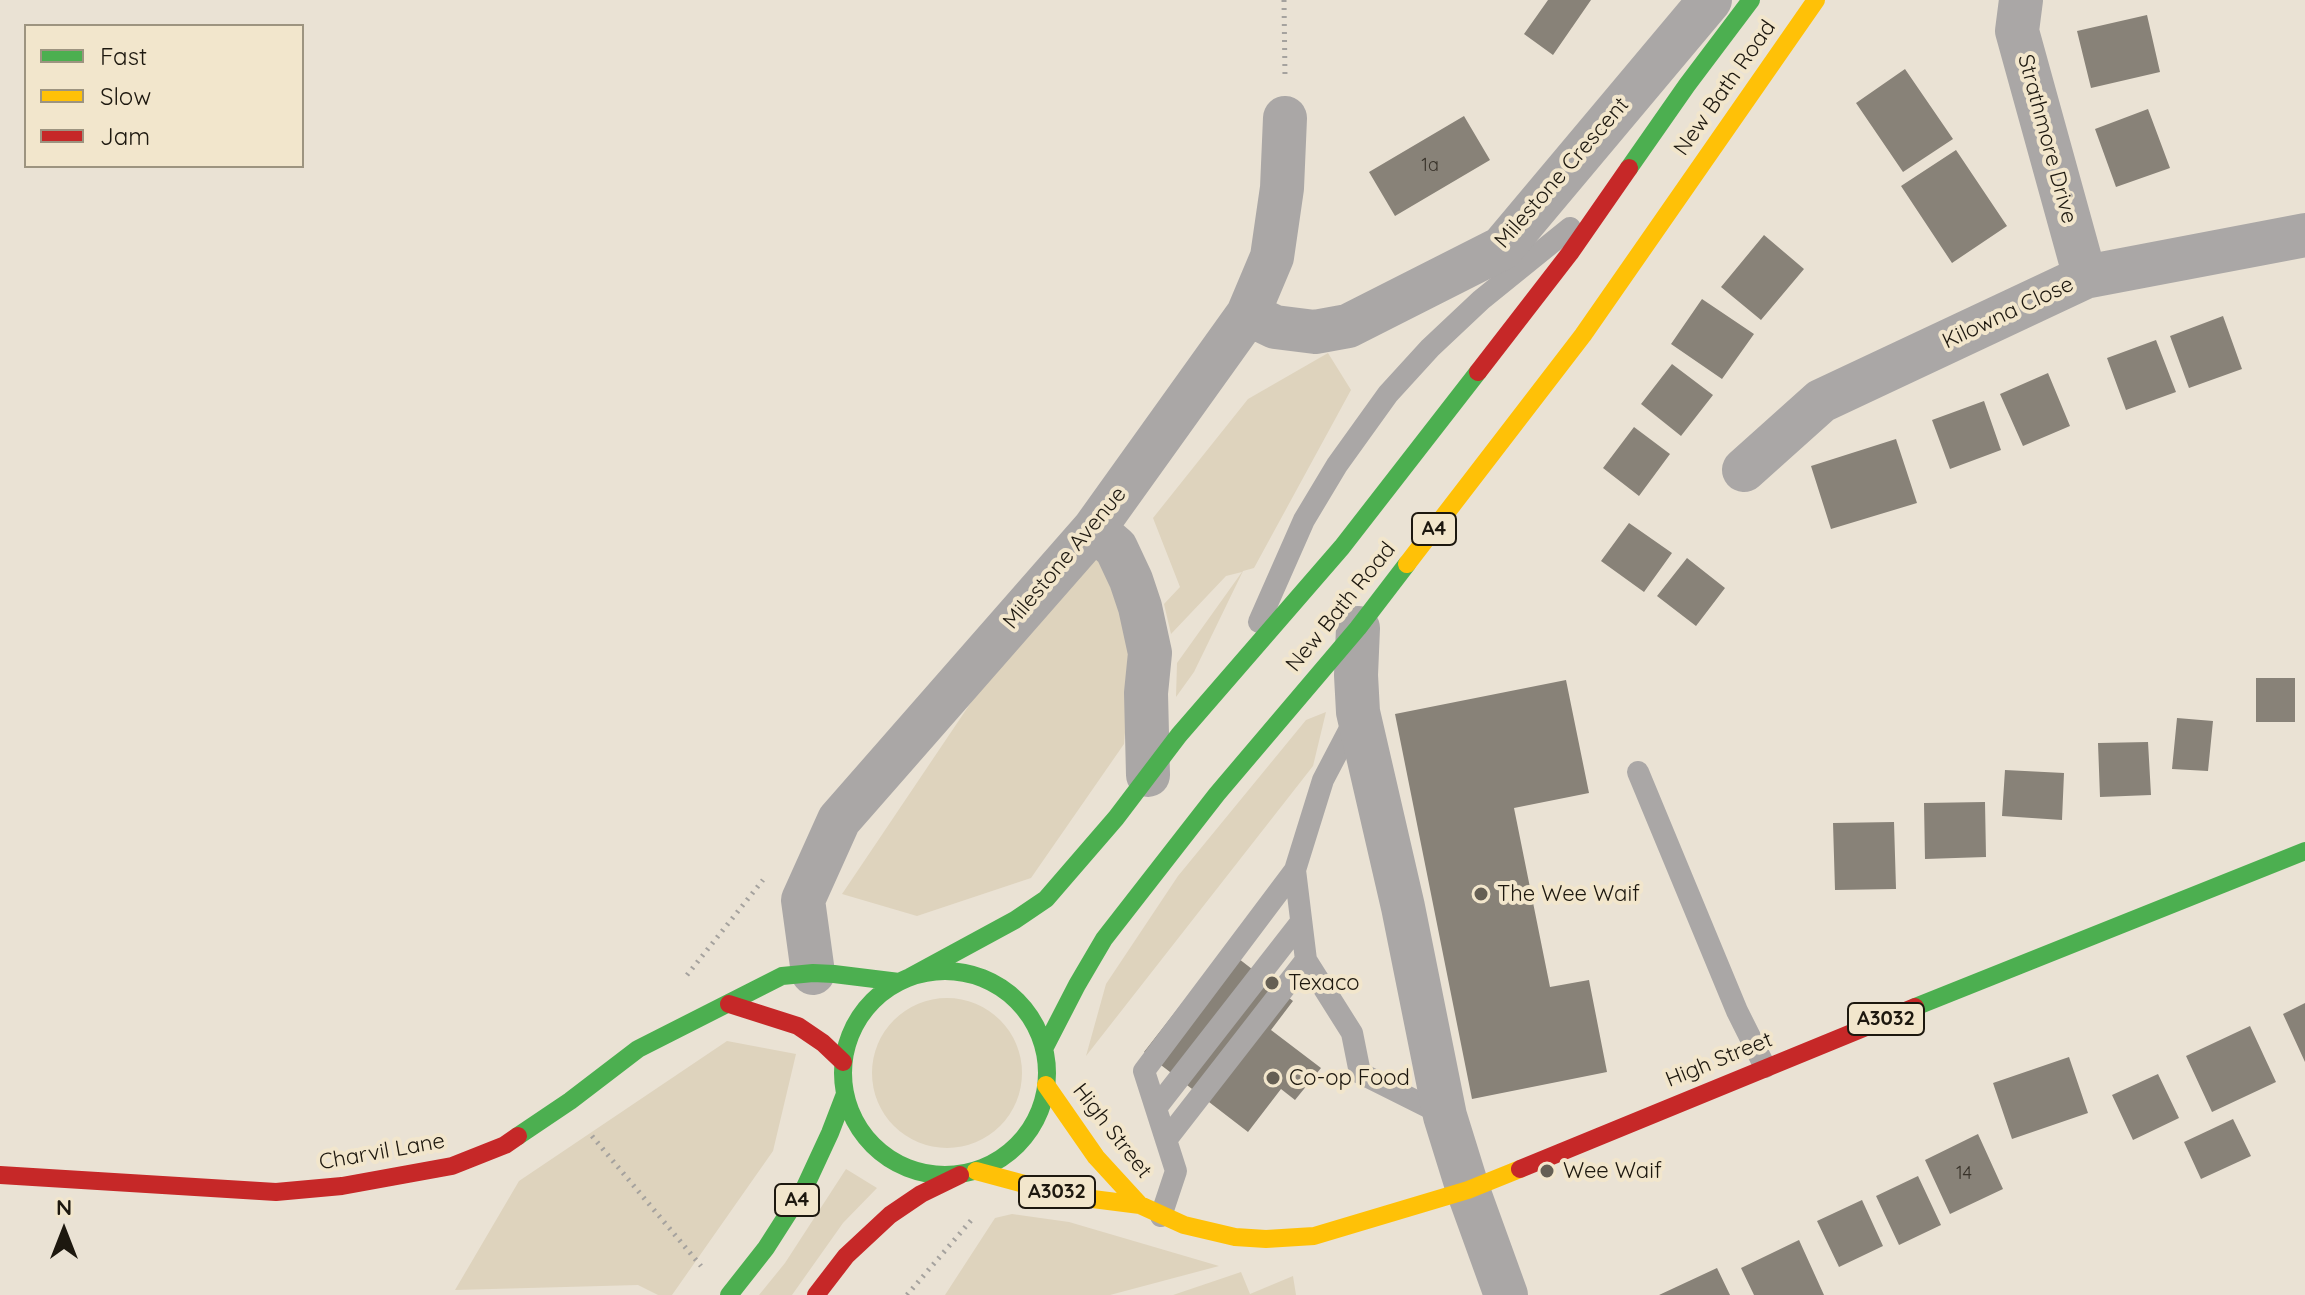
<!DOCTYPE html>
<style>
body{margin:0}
#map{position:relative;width:2305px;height:1295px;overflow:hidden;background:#eae2d4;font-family:Quicksand,sans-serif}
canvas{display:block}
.legend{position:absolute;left:24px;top:24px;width:280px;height:144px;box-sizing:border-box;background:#f2e6cc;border:2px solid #9d9480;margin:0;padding:10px 14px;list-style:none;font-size:24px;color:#1d180f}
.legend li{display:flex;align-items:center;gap:16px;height:40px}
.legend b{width:40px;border:2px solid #9d9480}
.north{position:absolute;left:24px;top:1191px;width:80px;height:80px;-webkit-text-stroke:6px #f2e6cc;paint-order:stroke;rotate:0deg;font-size:22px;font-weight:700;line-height:32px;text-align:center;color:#1d180f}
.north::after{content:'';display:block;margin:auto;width:28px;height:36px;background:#1d180f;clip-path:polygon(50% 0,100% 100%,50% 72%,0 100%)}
</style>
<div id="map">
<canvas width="2305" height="1295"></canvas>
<ul class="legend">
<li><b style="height:10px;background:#4caf50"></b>Fast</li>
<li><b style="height:10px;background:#ffc107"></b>Slow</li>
<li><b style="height:10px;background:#c62828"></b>Jam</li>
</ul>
<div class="north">N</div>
</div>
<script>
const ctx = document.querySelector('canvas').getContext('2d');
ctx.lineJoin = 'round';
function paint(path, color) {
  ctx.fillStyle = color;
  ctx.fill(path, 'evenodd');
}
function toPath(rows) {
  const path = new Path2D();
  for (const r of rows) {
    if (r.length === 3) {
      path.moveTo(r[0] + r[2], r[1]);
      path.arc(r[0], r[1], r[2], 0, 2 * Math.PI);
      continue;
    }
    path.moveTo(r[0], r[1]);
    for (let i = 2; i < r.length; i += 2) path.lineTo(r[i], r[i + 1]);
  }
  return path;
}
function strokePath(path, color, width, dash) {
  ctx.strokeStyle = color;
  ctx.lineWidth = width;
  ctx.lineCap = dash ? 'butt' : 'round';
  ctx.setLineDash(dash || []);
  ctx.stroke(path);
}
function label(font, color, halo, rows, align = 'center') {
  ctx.font = font + ' Quicksand,sans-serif';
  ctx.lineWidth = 8;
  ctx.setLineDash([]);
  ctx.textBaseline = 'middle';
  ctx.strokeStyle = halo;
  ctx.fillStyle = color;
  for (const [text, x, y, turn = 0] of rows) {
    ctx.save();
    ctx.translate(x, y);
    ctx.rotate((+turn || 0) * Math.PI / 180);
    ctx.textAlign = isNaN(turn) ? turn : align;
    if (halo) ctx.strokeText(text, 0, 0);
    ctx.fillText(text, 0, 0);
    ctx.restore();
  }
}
const green = toPath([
 [1328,353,1351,390,1254,568,1243,571,1194,672,1176,697,1177,663,1242,572,1226,576,1171,634,1164,604,1180,587,1153,518,1248,399],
 [1100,546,1133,644,1124,744,1031,878,917,916,842,894,1042,597],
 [1326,712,1313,766,1086,1056,1106,984,1178,876,1306,720],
 [947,1073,75],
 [727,1041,796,1054,773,1151,672,1295,658,1295,638,1285,455,1290,519,1181],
 [846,1169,877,1188,843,1223,792,1295,759,1295,785,1263],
 [1012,1214,1069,1222,1219,1266,1110,1295,945,1295,995,1218],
 [1241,1272,1250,1294,1293,1276,1296,1295,1173,1295]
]);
const building = toPath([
 [1548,0,1591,0,1553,55,1524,34],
 [2147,15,2160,72,2091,88,2077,31],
 [1905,69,1953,139,1903,172,1856,103],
 [2148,109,2170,168,2116,187,2095,129],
 [1464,116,1490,160,1395,216,1369,172],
 [1956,150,2007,226,1952,263,1901,186],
 [1764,235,1804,269,1761,320,1721,287],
 [1702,299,1754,334,1722,379,1671,344],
 [2223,316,2242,369,2189,388,2170,336],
 [2156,340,2176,392,2126,410,2107,358],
 [1672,364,1713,395,1681,436,1641,404],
 [2048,373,2070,426,2023,446,2000,394],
 [1984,401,2001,450,1950,469,1932,420],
 [1634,427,1670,454,1639,496,1603,468],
 [1896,439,1917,503,1831,529,1811,466],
 [1629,523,1672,553,1644,592,1601,561],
 [1687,558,1725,588,1696,626,1657,596],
 [2256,678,2295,678,2295,722,2256,722],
 [1566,680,1589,793,1514,808,1550,987,1589,980,1607,1072,1472,1099,1395,714],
 [2177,718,2213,721,2208,771,2172,769],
 [2148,742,2151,795,2100,797,2098,743],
 [2005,770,2064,773,2062,820,2002,816],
 [1985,802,1986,857,1925,859,1924,803],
 [1894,822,1896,889,1835,890,1833,823],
 [1225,948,1293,1001,1271,1030,1321,1068,1295,1100,1281,1089,1248,1132,1144,1052],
 [2305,1003,2305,1062,2283,1014],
 [2250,1026,2276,1082,2212,1112,2186,1056],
 [2069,1057,2088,1113,2012,1139,1993,1083],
 [2158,1074,2179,1118,2133,1140,2112,1095],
 [2233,1119,2251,1156,2201,1179,2184,1142],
 [1978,1134,2003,1189,1950,1214,1925,1160],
 [1918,1176,1941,1225,1899,1245,1876,1196],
 [1862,1200,1883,1246,1839,1267,1817,1221],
 [1799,1240,1824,1295,1754,1295,1741,1268],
 [1717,1268,1730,1295,1659,1295]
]);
const path = toPath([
 [1284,0,1285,77],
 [687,975,763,880],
 [592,1136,701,1266],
 [907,1295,974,1217]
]);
const lane = toPath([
 [1259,622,1304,520,1337,465,1388,394,1430,348,1481,300,1570,228],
 [1638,772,1737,1011,1765,1067],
 [1295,870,1306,960,1352,1033,1360,1073,1444,1115],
 [1156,1108,1301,922],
 [1166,1140,1306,960],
 [1161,1216,1176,1171,1144,1071,1295,870,1323,780,1356,717]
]);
const street = toPath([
 [2021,0,2017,31,2085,277],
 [1248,314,1275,327,1315,332,1348,326,1502,248,1710,0],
 [1744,470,1821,401,2085,277,2305,235],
 [1094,529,1116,548,1131,580,1140,607,1150,653,1146,693,1148,775],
 [1358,628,1356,675,1358,712,1403,907,1445,1116,1468,1190,1506,1295],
 [813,973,803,900,839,820,1094,529,1248,314,1272,257,1282,188,1285,118]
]);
const fast = toPath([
 [1629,168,1687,85,1751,0],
 [945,1073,102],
 [910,977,1015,920,1046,899,1116,818,1179,735,1342,547,1478,372],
 [1915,1007,2305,851],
 [1044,1049,1077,985,1104,939,1217,794,1358,628,1407,564],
 [518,1136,570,1101,638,1049,782,976,813,973,834,974,899,982],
 [729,1295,766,1248,805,1187,830,1133,845,1094]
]);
const slow = toPath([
 [1407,564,1583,335,1816,0],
 [1046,1085,1096,1157,1140,1205,1184,1225,1235,1237,1266,1239,1314,1236,1468,1190,1520,1169],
 [976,1171,1069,1196,1140,1205]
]);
const jam = toPath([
 [1478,372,1570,253,1629,168],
 [729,1004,798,1026,823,1043,843,1062],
 [1520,1169,1915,1007],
 [0,1175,276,1192,342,1186,452,1166,505,1145,518,1136],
 [816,1295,846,1256,890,1215,921,1194,960,1175]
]);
const markers = [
 [1481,894,8,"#655f54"],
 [1272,983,8,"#655f54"],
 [1273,1078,8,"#655f54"],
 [1547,1171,8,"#655f54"]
];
const numberNames = [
 ["1a",1430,166],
 ["14",1964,1174]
];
const shields = [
 [1434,529,44],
 [1886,1019,76],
 [1057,1192,76],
 [797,1200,44]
];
const shieldNames = [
 ["A4",1434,529],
 ["A3032",1886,1019],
 ["A3032",1057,1192],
 ["A4",797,1200]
];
const streetNames = [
 ["New Bath Road",1725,88,-55],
 ["Strathmore Drive",2047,139,75],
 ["Milestone Crescent",1562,173,-49],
 ["Kilowna Close",2008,313,-25],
 ["Milestone Avenue",1065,558,-50],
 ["New Bath Road",1341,607,-51],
 ["High Street",1719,1060,-22],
 ["High Street",1112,1131,52],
 ["Charvil Lane",382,1152,-10]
];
const poiNames = [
 ["The Wee Waif",1497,894],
 ["Texaco",1288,983],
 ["Co-op Food",1289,1078],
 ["Wee Waif",1563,1171]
];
paint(green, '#ded3bd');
paint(building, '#888278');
strokePath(path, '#a5a29e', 5, [2, 6]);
strokePath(lane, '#aaa7a6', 22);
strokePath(street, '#aaa7a6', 44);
strokePath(fast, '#4caf50', 18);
strokePath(slow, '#ffc107', 18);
strokePath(jam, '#c62828', 18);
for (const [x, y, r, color] of markers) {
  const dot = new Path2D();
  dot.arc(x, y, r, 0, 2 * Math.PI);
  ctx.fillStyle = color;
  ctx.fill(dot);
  strokePath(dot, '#f2e6cc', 3);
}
label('18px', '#383229', null, numberNames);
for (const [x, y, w] of shields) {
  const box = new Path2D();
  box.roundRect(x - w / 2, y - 16, w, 32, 6);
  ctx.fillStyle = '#f2e6cc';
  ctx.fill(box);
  strokePath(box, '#1d180f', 2);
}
label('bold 20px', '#1d180f', null, shieldNames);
label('22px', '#1d180f', '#f2e6cc', streetNames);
label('22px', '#1d180f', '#f2e6cc', poiNames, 'left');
</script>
